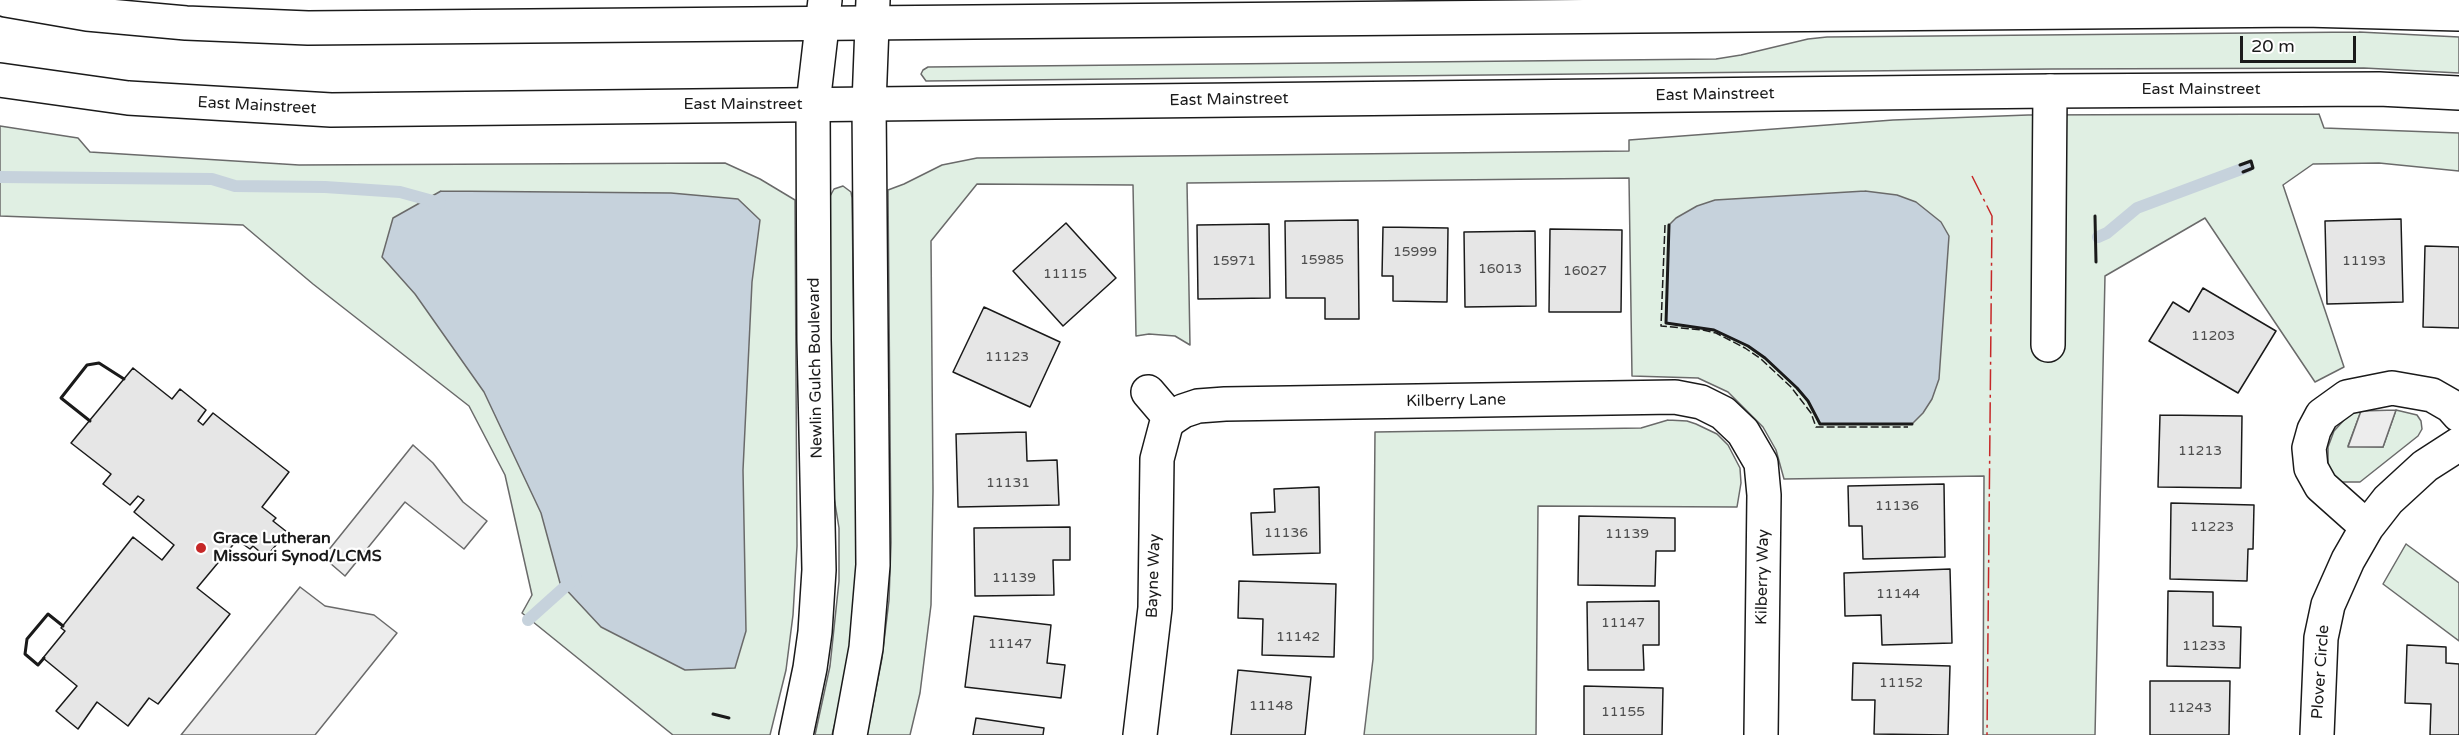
<!DOCTYPE html>
<style>
body{margin:0}
#map{position:relative;width:2459px;height:735px;overflow:hidden;background:#fff;font-family:"Varela Round",sans-serif}
canvas{display:block}
.scale{position:absolute;left:2240px;top:36px;width:116px;height:27px;box-sizing:border-box;border:3px solid #1a1a1a;border-top:0;padding-left:8px;font-size:18px;line-height:21px;white-space:nowrap;color:#1a1a1a;-webkit-text-stroke:4px #fff;paint-order:stroke}
</style>
<div id="map">
<canvas width="2459" height="735"></canvas>
<div class="scale">20 m</div>
</div>
<script>
const ctx = document.querySelector('canvas').getContext('2d');
ctx.lineJoin = 'round';
function paint(path, color) {
  ctx.fillStyle = color;
  ctx.fill(path, 'evenodd');
}
function toPath(rows) {
  const path = new Path2D();
  for (const r of rows) {
    path.moveTo(r[0], r[1]);
    for (let i = 2; i < r.length; i += 2) path.lineTo(r[i], r[i + 1]);
  }
  return path;
}
function strokePath(path, color, width, dash) {
  ctx.strokeStyle = color;
  ctx.lineWidth = width;
  ctx.lineCap = dash ? 'butt' : 'round';
  ctx.setLineDash(dash || []);
  ctx.stroke(path);
}
function label(font, color, halo, rows, align = 'center') {
  ctx.font = font + ' "Varela Round",sans-serif';
  ctx.lineWidth = 4.5;
  ctx.setLineDash([]);
  ctx.textBaseline = 'middle';
  ctx.strokeStyle = halo;
  ctx.fillStyle = color;
  for (const [text, x, y, turn = 0] of rows) {
    ctx.save();
    ctx.translate(x, y);
    ctx.rotate((+turn || 0) * Math.PI / 180);
    ctx.textAlign = isNaN(turn) ? turn : align;
    if (halo) ctx.strokeText(text, 0, 0);
    ctx.fillText(text, 0, 0);
    ctx.restore();
  }
}
const green = toPath([
 [2359,32,2459,37,2459,73,2364,68,2050,69,926,81,921,74,923,70,928,67,1716,59,1741,55,1808,39,1827,37,2359,32],
 [2319,114,2324,128,2459,133,2459,171,2379,163,2313,164,2283,185,2344,367,2315,382,2205,218,2105,276,2095,735,1983,735,1984,476,1784,479,1776,450,1763,427,1728,392,1698,378,1632,376,1629,178,1187,183,1190,345,1175,336,1149,334,1136,336,1133,185,977,184,931,241,933,491,931,605,920,693,910,735,867,735,882,658,889,600,891,543,888,190,904,184,942,165,977,158,1629,151,1629,140,1893,120,2028,115,2319,114],
 [0,126,78,138,90,152,299,165,725,163,760,179,795,200,797,546,793,615,786,670,770,735,673,735,522,613,532,595,505,475,469,406,313,284,243,225,0,216,0,126],
 [843,186,851,192,852,198,857,558,851,638,844,688,832,735,815,735,830,666,839,581,839,528,832,485,829,198,834,189,843,186],
 [2396,410,2417,415,2421,421,2422,429,2418,436,2360,482,2341,482,2331,475,2328,463,2328,447,2334,431,2344,420,2354,412,2361,411,2348,446,2383,447,2396,410],
 [1668,420,1687,421,1696,424,1717,434,1728,445,1740,468,1741,483,1737,507,1538,506,1536,735,1364,735,1373,659,1375,432,1641,428,1668,420],
 [2406,544,2459,583,2459,641,2383,584,2406,544]
]);
const parking = toPath([
 [2396,410,2383,447,2348,447,2361,411,2396,410],
 [413,445,433,463,463,502,487,521,464,549,405,502,345,576,323,557,413,445],
 [300,587,325,606,374,615,397,633,315,735,181,735,300,587]
]);
const water = toPath([
 [441,191,671,193,738,199,760,220,752,282,743,470,746,631,735,668,685,670,601,627,560,583,541,513,484,392,415,294,382,257,393,218,441,191],
 [1865,191,1897,195,1916,202,1941,222,1949,236,1939,379,1932,399,1923,413,1912,424,1820,424,1808,401,1797,388,1765,358,1748,346,1714,330,1666,323,1669,225,1676,218,1697,206,1715,200,1865,191]
]);
const stream = toPath([
 [0,177,212,179,235,186,325,187,400,192,440,203],
 [2098,237,2107,233,2137,208,2247,167],
 [528,620,576,577]
]);
const building = toPath([
 [2401,219,2403,302,2327,304,2325,221,2401,219],
 [1358,220,1359,319,1325,319,1325,298,1286,298,1285,221,1358,220],
 [1066,223,1116,278,1063,326,1013,271,1066,223],
 [1269,224,1270,298,1198,299,1197,225,1269,224],
 [1383,227,1448,228,1447,302,1393,301,1393,276,1382,276,1383,227],
 [1550,229,1622,230,1621,312,1549,312,1550,229],
 [1535,231,1536,306,1465,307,1464,232,1535,231],
 [2425,246,2459,247,2459,328,2423,327,2425,246],
 [2203,288,2276,331,2238,393,2149,341,2173,302,2189,312,2203,288],
 [984,307,1060,342,1030,407,953,372,984,307],
 [133,368,172,399,180,389,206,410,198,421,203,425,213,413,289,472,262,507,276,518,273,521,287,532,266,557,253,546,250,549,237,540,197,588,230,614,158,704,149,698,128,726,97,702,78,729,56,711,77,686,43,658,65,631,61,628,133,537,162,560,174,545,134,512,144,500,138,496,130,505,103,484,111,474,71,443,133,368],
 [2160,415,2242,416,2241,488,2158,487,2160,415],
 [1026,432,1027,461,1057,460,1059,505,958,507,956,434,1026,432],
 [1944,484,1945,557,1863,559,1862,526,1849,526,1848,486,1944,484],
 [1319,487,1320,553,1253,555,1251,513,1275,512,1274,489,1319,487],
 [2171,503,2254,505,2253,549,2248,549,2247,581,2170,579,2171,503],
 [1579,516,1675,518,1675,551,1656,551,1655,586,1578,585,1579,516],
 [1070,527,1070,560,1053,560,1054,595,975,596,974,528,1070,527],
 [1950,569,1952,643,1882,645,1881,615,1845,616,1844,573,1950,569],
 [1239,581,1336,584,1334,657,1262,655,1263,619,1238,618,1239,581],
 [2168,591,2213,592,2213,626,2241,627,2240,668,2167,666,2168,591],
 [1659,601,1659,645,1643,645,1644,670,1588,670,1587,602,1659,601],
 [974,616,1051,625,1047,663,1065,665,1061,698,965,687,974,616],
 [2407,645,2446,647,2446,663,2459,664,2459,735,2430,735,2431,704,2405,703,2407,645],
 [1853,663,1950,666,1948,735,1874,734,1875,700,1852,700,1853,663],
 [1238,670,1311,677,1305,735,1231,735,1238,670],
 [2150,681,2230,681,2229,735,2150,735,2150,681],
 [1584,686,1663,688,1662,735,1584,735,1584,686],
 [976,718,1044,728,1043,735,973,735,976,718]
]);
const minor = toPath([
 [2048,345,2050,91],
 [1148,392,1171,419],
 [2367,527,2321,486,2311,468,2309,448,2314,430,2322,415,2347,397,2392,388,2432,395,2451,406,2459,415],
 [796,735,810,668,815,632,819,570,814,340,813,104,825,0],
 [850,735,866,648,873,565,869,104,873,0],
 [1140,735,1155,608,1157,459,1166,425,1171,419,1183,411,1198,406,1225,404,1675,397,1701,402,1723,413,1743,432,1761,463,1764,495,1761,735],
 [2317,735,2321,638,2328,605,2348,560,2367,527,2388,500,2425,466,2459,444]
]);
const major = toPath([
 [6,0,87,14,186,23,308,28,2304,10,2459,14],
 [0,80,128,98,331,110,2050,91,2379,89,2459,93]
]);
const fence = toPath([
 [1665,225,1661,326,1703,330,1716,333,1745,348,1761,359,1791,387,1811,413,1816,427,1908,427]
]);
const wall = toPath([
 [2240,165,2251,161,2253,168,2243,172],
 [2095,216,2096,262],
 [1669,225,1666,323,1714,330,1748,346,1765,358,1797,388,1808,401,1820,424,1912,424],
 [90,421,61,398,87,365,99,363,124,379],
 [44,658,38,665,25,654,27,639,48,614,63,626],
 [713,714,729,718]
]);
const power = toPath([
 [1972,176,1992,216,1987,735]
]);
const markers = [
 [201,548,6,"#c62828"]
];
const numberNames = [
 ["15999",1415,252],
 ["15985",1322,260],
 ["15971",1234,261],
 ["11193",2364,261],
 ["16013",1500,269],
 ["16027",1585,271],
 ["11115",1065,274],
 ["11203",2213,336],
 ["11123",1007,357],
 ["11213",2200,451],
 ["11131",1008,483],
 ["11136",1897,506],
 ["11223",2212,527],
 ["11136",1286,533],
 ["11139",1627,534],
 ["11139",1014,578],
 ["11144",1898,594],
 ["11147",1623,623],
 ["11142",1298,637],
 ["11147",1010,644],
 ["11233",2204,646],
 ["11152",1901,683],
 ["11148",1271,706],
 ["11243",2190,708],
 ["11155",1623,712]
];
const streetNames = [
 ["East Mainstreet",2201,90],
 ["East Mainstreet",1715,95,-1],
 ["East Mainstreet",1229,100,-1],
 ["East Mainstreet",743,105],
 ["East Mainstreet",257,106,3],
 ["Newlin Gulch Boulevard",816,368,-91],
 ["Kilberry Lane",1456,401,-1],
 ["Bayne Way",1154,576,-88],
 ["Kilberry Way",1763,577,-89],
 ["Plover Circle",2321,672,-86]
];
const poiNames = [
 ["Grace Lutheran",213,539],
 ["Missouri Synod/LCMS",213,557]
];
paint(green, '#e0efe3');
strokePath(green, '#6a6a6a', 1.5);
paint(parking, '#ededed');
strokePath(parking, '#6a6a6a', 1.5);
paint(water, '#c6d2dc');
strokePath(water, '#6a6a6a', 1.5);
strokePath(stream, '#c6d2dc', 12);
paint(building, '#e6e6e6');
strokePath(building, '#1a1a1a', 1.5);
strokePath(minor, '#1a1a1a', 36);
strokePath(major, '#1a1a1a', 36);
strokePath(minor, '#fff', 33);
strokePath(major, '#fff', 33);
strokePath(fence, '#1a1a1a', 1.5, [8, 3]);
strokePath(wall, '#1a1a1a', 3);
strokePath(power, '#c62828', 1.5, [21, 4.5, 3, 4.5]);
for (const [x, y, r, color] of markers) {
  const dot = new Path2D();
  dot.arc(x, y, r, 0, 2 * Math.PI);
  ctx.fillStyle = color;
  ctx.fill(dot);
  strokePath(dot, '#fff', 2);
}
label('14px', '#4d4d4d', null, numberNames);
label('16px', '#1a1a1a', '#fff', streetNames);
label('bold 16px', '#1a1a1a', '#fff', poiNames, 'left');
</script>
